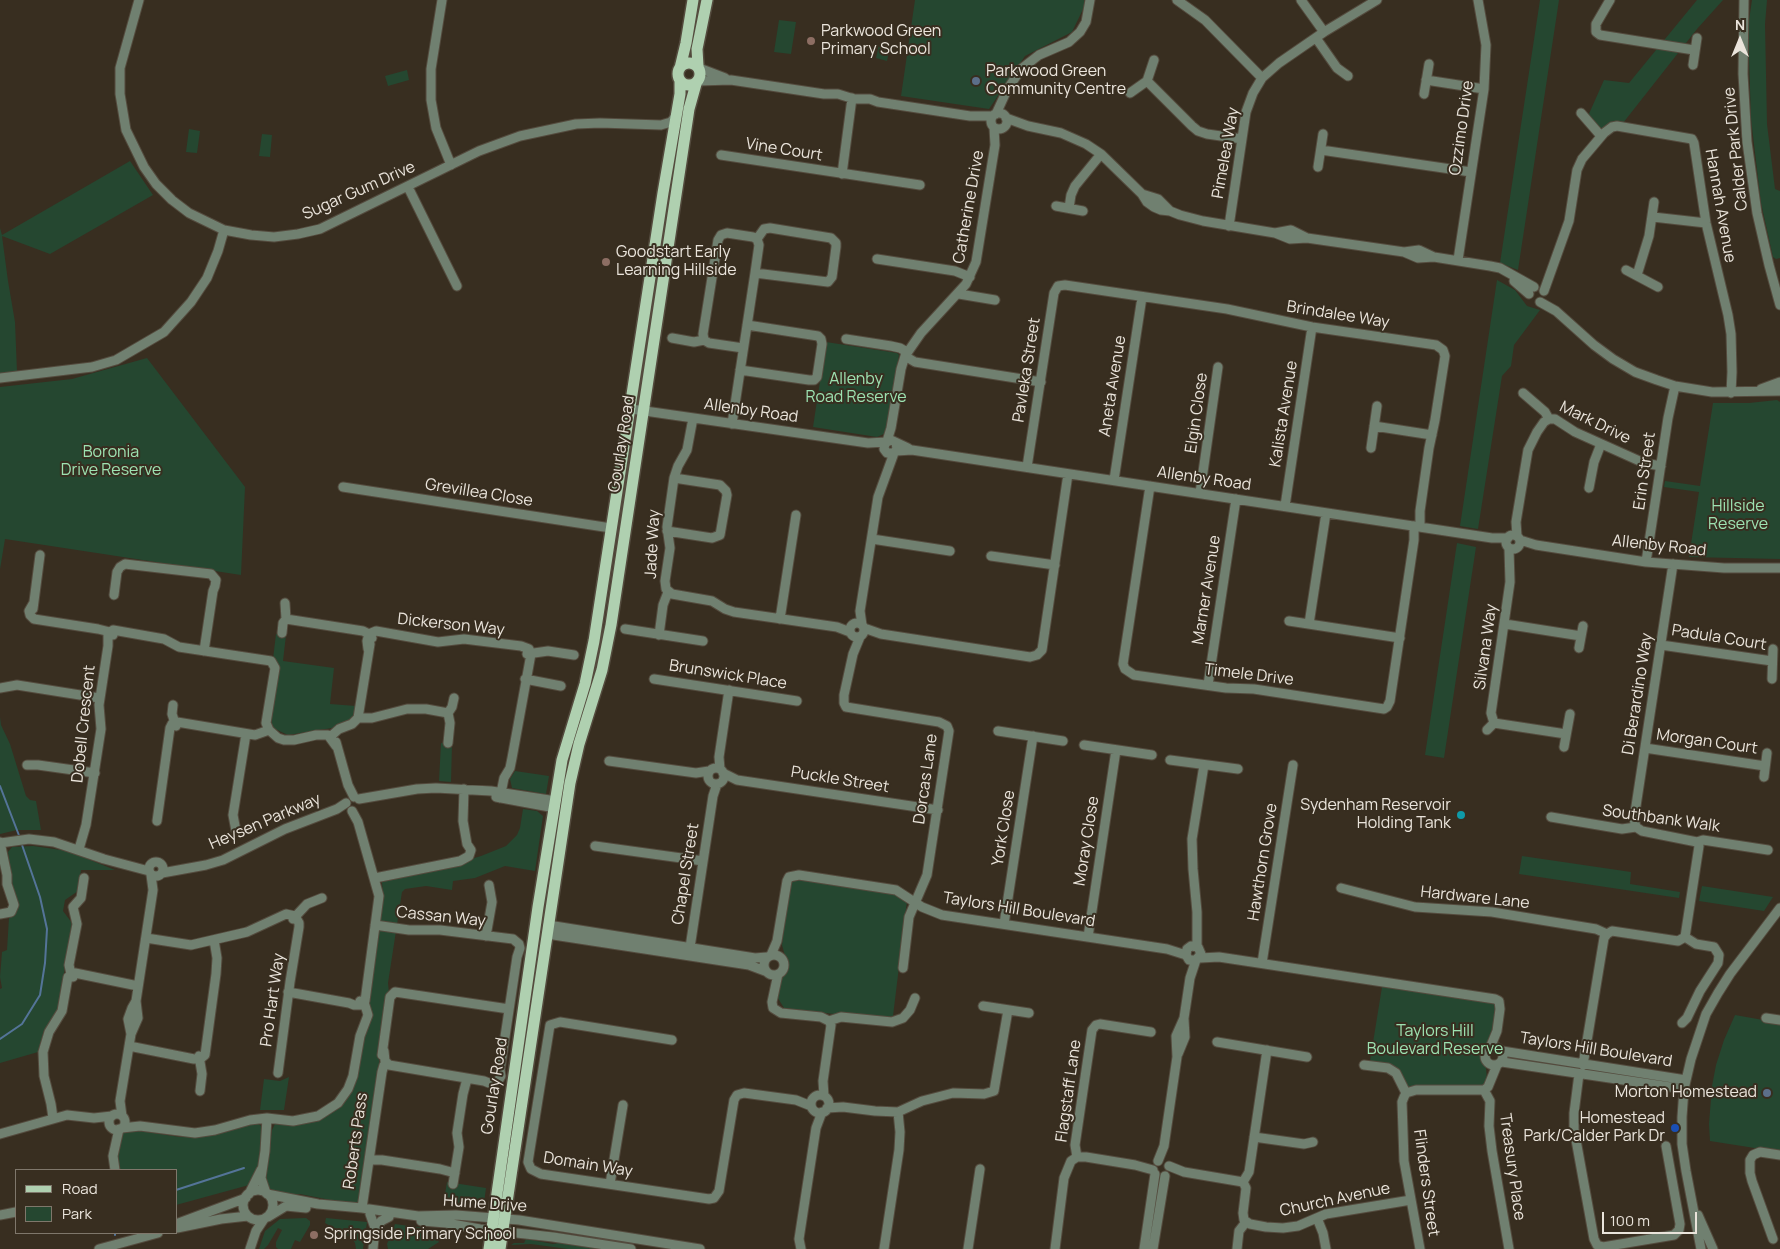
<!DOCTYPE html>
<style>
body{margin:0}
#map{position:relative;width:1780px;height:1249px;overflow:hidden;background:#382e20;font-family:Manrope,sans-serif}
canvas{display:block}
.legend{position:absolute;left:15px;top:1169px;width:162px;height:65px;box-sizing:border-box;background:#382e20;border:1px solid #7f776b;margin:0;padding:6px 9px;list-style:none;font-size:15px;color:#eae4db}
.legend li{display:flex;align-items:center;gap:10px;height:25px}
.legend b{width:25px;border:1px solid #7f776b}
.north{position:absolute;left:1715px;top:15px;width:50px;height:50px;-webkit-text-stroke:4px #382e20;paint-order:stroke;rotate:0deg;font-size:14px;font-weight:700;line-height:20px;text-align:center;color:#eae4db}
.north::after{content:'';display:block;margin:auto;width:18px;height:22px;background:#eae4db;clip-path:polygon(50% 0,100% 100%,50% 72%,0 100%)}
.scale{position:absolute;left:1602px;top:1212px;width:95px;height:22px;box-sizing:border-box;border:2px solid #eae4db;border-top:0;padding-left:6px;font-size:15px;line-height:18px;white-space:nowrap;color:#eae4db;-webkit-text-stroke:4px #382e20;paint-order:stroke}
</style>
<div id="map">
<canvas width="1780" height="1249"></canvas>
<ul class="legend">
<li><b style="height:6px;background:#afd0b0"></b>Road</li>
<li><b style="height:14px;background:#254730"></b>Park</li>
</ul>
<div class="north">N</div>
<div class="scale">100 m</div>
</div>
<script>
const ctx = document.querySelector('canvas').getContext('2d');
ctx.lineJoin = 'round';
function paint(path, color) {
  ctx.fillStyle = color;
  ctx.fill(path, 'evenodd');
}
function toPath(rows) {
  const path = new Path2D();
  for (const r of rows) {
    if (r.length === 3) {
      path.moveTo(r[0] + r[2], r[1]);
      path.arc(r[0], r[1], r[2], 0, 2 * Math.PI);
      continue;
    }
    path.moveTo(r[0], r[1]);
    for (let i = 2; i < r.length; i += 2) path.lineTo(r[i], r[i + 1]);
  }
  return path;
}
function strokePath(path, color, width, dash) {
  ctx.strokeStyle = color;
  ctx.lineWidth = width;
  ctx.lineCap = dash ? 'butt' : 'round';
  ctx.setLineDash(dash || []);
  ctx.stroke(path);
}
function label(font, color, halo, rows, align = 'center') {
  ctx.font = font + ' Manrope,sans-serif';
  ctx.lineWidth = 4;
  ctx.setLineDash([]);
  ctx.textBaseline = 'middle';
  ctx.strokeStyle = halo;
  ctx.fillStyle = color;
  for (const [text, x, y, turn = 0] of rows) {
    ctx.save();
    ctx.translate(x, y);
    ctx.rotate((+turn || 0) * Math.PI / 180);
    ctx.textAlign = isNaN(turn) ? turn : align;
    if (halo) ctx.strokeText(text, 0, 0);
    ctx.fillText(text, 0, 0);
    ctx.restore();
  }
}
const green = toPath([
 [915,0,1084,0,1085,5,1072,32,1025,56,989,109,901,96],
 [1540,0,1559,0,1518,270,1500,263],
 [1697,0,1723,0,1697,29,1623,123,1611,124,1600,130,1588,116,1604,80,1629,83],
 [1752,0,1767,0,1765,24,1767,124,1775,189,1780,191,1780,258,1776,259,1773,257,1761,203,1751,119,1748,27],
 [779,20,796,22,791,54,774,52],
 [879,45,890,47,887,61,876,58],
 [407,70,409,80,388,86,385,76],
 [189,129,200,131,197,153,186,152],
 [262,134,272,135,270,157,259,156],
 [130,161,153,195,50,254,2,236,8,281,15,322,17,372,0,374,0,228,2,235],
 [1497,280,1515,290,1527,306,1540,310,1514,345,1511,366,1502,376,1478,529,1460,526],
 [826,342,897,353,899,355,886,433,877,437,813,427],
 [147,358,245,487,241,575,5,539,0,569,0,387,72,379],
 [1777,400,1780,402,1780,559,1689,557,1699,492,1664,487,1665,481,1700,486,1713,403,1749,403],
 [1457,543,1476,547,1444,758,1425,755],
 [276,634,286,635,283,661,334,668,330,704,356,706,355,719,332,728,288,735,273,728,270,716,273,659],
 [0,717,1,725,10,744,26,796,30,800,36,801,41,830,17,830,0,834],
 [441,743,452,744,451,782,439,781],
 [515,771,549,776,546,794,512,788,510,779],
 [523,809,537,811,543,816,535,871,505,866,475,878,453,881,452,890,426,886,405,889,402,892,388,983,389,993,379,1061,381,1068,360,1202,358,1204,351,1204,300,1194,286,1194,276,1192,269,1188,266,1177,272,1130,275,1124,305,1123,316,1120,331,1113,344,1101,367,1004,383,897,382,882,383,881,446,867,481,856,506,846,517,835,520,828],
 [33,846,68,851,115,870,81,870,78,891,65,900,63,911,72,923,58,1011,44,1030,38,1052,0,1063,0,989,2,988,0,977,2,952,7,950,9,918,18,908,13,889,8,852,12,847],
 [1522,856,1631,872,1630,884,1680,892,1679,898,1519,874],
 [802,879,896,894,907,901,893,1016,884,1020,784,1008,776,995,778,982,787,970,787,963,782,945,788,890,792,882],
 [1702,886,1773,897,1764,911,1699,901],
 [1382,987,1489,1001,1493,1003,1496,1007,1497,1013,1490,1041,1484,1048,1482,1056,1486,1068,1487,1081,1481,1089,1407,1088,1390,1067,1370,1061],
 [1735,1015,1780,1023,1780,1152,1710,1141,1709,1124,1712,1086,1716,1065,1724,1040],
 [289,1077,284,1110,260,1110,264,1079,280,1081],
 [257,1123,264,1128,259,1166,249,1185,176,1205,176,1170,120,1170,117,1155,122,1133,125,1131,133,1130,180,1137,207,1136],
 [447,1182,486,1188,484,1203,481,1205,472,1205,444,1200],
 [306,1218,310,1221,310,1225,300,1242,295,1240,291,1249,278,1249,276,1247,276,1242,282,1230,278,1228,268,1245,264,1249,259,1249,265,1231,280,1219],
 [326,1218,367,1222,363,1249,356,1249,355,1243,351,1237,334,1233,336,1229,325,1223],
 [395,1224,430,1229,439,1242,428,1249,388,1249,387,1244],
 [590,1237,625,1242,624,1249,568,1249,531,1244,511,1245,514,1243,524,1243,526,1239,553,1244]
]);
const stream = toPath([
 [0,786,20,838],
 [0,1039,22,1024,40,995,45,963,47,929,40,897,21,842],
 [176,1190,244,1168],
 [115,1233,115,1235]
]);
const minor = toPath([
 [139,0,120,68,120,94,126,130,144,167,156,184,172,200,189,213,224,230,251,235,274,237,298,234,320,229,479,151,520,136,576,124,600,123,661,125,671,122,676,116],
 [442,0,431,69,431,100,436,128,451,165],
 [1177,0,1205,20,1262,78],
 [1301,0,1324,32],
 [1610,0,1596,24,1596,32,1600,35,1694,50],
 [1744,0,1743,74,1747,142,1757,213,1769,265,1780,305],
 [1316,38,1337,68,1348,76],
 [1693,65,1697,38],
 [699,68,725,78],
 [1426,80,1484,89],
 [698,81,731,80,824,94,838,94,854,99,870,99,878,102,970,116,992,116],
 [1147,81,1192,126,1198,131,1207,134,1242,139],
 [1130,93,1147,81,1154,60],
 [1424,94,1429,64],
 [999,121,8],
 [1581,113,1601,136],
 [996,114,1007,90,1021,69,1039,55,1069,42,1080,32,1086,22,1090,0],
 [1006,118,1028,126,1061,133,1086,144,1101,154,1142,194,1147,202,1154,207,1161,210,1170,211,1180,215,1203,221,1275,233,1290,239,1307,238,1404,252,1418,258,1434,257,1490,266,1500,268,1534,287],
 [1321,150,1471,172],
 [721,155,920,185],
 [1318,167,1323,134],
 [842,174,852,98],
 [408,187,457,286],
 [1142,194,1158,199,1170,211],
 [1056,206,1083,211],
 [1069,208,1071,195,1075,186,1101,154],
 [1653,217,1706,223],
 [1229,226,1246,112,1253,93,1262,78,1279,63,1324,32,1377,0],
 [1275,233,1291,230,1307,238],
 [1404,252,1419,250,1434,257],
 [877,259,955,271,970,277],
 [1458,260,1484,89,1486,45,1478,0],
 [1626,270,1658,287],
 [755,273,828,282,832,277,836,247,836,243,831,238,770,228,764,229,757,239],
 [1637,275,1649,236,1654,202],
 [1514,281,1529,294],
 [1544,291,1569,221,1577,170,1582,159,1604,133,1612,127,1617,126,1692,139,1694,143,1706,223,1728,315,1731,334,1732,372,1731,393],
 [959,294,995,300],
 [1540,302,1556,311,1594,345,1613,359,1635,372,1657,380,1675,386,1712,392,1780,391],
 [672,338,694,342,704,340,709,343,743,348],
 [846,339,891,346,900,348,907,352],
 [704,340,703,334,718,240,721,235,727,233,753,237,757,239],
 [905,356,915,362,1041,382],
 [740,370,809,380,814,380,817,377,822,344,821,339,818,336,747,325],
 [0,378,92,367,116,360,164,332,191,302,207,278,218,251,224,230],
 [1761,389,1780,382],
 [1523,393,1545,412,1549,419,1555,419,1575,432,1644,463,1661,466],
 [631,409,868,443,886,442],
 [693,418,687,450,678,466,674,478,667,527,670,548,665,581,666,589,672,594,712,601,725,609,734,612,837,627,850,632],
 [732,424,755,273,759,245,757,239],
 [1374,426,1432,435],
 [887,441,891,428,901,369,905,356,921,333,966,284,976,262,995,145,994,128],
 [896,443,897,449,894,453,887,453,884,449,885,443,891,440,908,448],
 [1371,448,1377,406],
 [896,451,912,450,1492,538,1508,538],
 [1027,467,1054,293,1058,286,1065,285,1227,309,1312,327,1436,345,1443,350,1445,356,1435,420,1429,448,1420,511,1420,527],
 [1114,480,1142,297],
 [1150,486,1123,664,1125,669,1134,675,1226,688,1254,689,1384,709,1387,707,1390,701,1414,540,1414,526],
 [343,487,611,528],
 [1589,488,1594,462,1601,444],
 [1200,493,1218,367],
 [1285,506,1312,327],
 [667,531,712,538,720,535,727,495,726,491,720,485,674,478],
 [1513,542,7],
 [1517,536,1516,522,1528,450,1537,432,1544,422,1549,419],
 [872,539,950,551],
 [1520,540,1536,545,1646,562,1724,568,1780,568],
 [991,556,1055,565],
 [1646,562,1668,418,1675,386],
 [114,595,117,572,120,567,125,564,211,574,216,580,215,586,213,591,204,651],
 [33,604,29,611,30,615,34,619,98,629,110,632,113,635],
 [33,609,40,555],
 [286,619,363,631,369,634,372,638],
 [780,619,796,515],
 [1289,621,1400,638],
 [857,630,7],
 [1309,624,1326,513],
 [1505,624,1581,636],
 [862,625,860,611,878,497,894,453],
 [864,628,881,634,1030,657,1037,655,1042,650,1068,474],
 [625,629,703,641],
 [282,633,283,623,286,619,285,603],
 [659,635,663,605,668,592],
 [860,637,853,654,844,695,844,703,846,707,939,722,947,726,949,731,927,875,909,917,903,968],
 [1661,645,1772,661],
 [1579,648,1583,626],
 [368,649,367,641,369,634,376,631,438,642,464,639,521,646,529,649,531,654,512,758,510,768,504,778,500,798],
 [527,654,548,651,574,655],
 [525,679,561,686],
 [654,679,797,701],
 [1772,679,1773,649],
 [1208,685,1236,499],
 [0,688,17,685,99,698],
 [173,705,172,714,176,726],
 [358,718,372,718,407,709,426,709,448,713],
 [1494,723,1566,734],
 [1487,730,1494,723,1491,713,1510,582,1509,549],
 [998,731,1063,741],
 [330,737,339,729,352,724,358,718,370,644],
 [336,742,348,785,354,797],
 [448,743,450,723,448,713,452,707,454,698],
 [1084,745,1152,755],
 [1564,747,1570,714],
 [1645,748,1765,766],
 [1170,760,1238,769],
 [609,761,696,773,709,771],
 [27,765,38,765,95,773],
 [716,776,8],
 [720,769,719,757,729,690],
 [723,773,737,780,938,810],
 [1764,777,1767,753],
 [496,797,555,808],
 [359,799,417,789,436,788,491,791,556,801],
 [1551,817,1622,829,1636,827,1642,831,1697,842,1703,840,1768,850],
 [157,821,170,728,172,724,177,722,255,735,269,730],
 [1636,827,1634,819,1673,564],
 [236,831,233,815,246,734],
 [0,843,29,839,54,842,104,859,149,871],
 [595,846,703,861],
 [79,849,86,825,101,729,99,705,108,646,108,634,113,630,164,639,179,647,271,661,275,668,266,723,269,730,278,738,284,740,294,740,316,735,328,735,336,746],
 [156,869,7],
 [162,873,206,865,223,860,285,829,337,809,346,803],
 [375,878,460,861,469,856,471,850,467,844,463,821,464,789],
 [1341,888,1415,907,1492,912,1596,929,1607,934],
 [0,914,11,912,14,905,7,884,7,875,0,842],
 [293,919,307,904,322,898],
 [1004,924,1033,736],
 [375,925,409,930,440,930,513,939,519,944,520,948,517,957,500,1070,501,1076,497,1083,489,1083,484,1081,389,1065,385,1061,384,1051],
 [548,925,755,958,767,957],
 [547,934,749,965,765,971],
 [486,936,492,902,489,885],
 [1088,937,1116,750],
 [146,938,191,945,247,932,286,914,295,916,299,923,299,927,290,982,278,1073],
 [1197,946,1197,912,1193,869,1192,839,1204,765],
 [689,954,713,796,717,784],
 [774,965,10],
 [771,955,777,941,787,881,789,877,799,875,896,890,922,907,942,915,1167,949,1186,955],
 [1200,958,1219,957,1495,999,1499,1001,1500,1009,1497,1031,1490,1048],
 [1262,963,1293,765],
 [778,974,772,1002,773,1008,781,1013,821,1017,829,1021,831,1025,823,1081,824,1096],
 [73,977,71,974,69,965,77,924,73,907,81,898,84,878],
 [288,992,349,1003,354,1005,361,1005,365,1001,379,896,358,822,352,811],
 [983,1006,1029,1013],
 [1766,1018,1780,1020],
 [829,1021,841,1017,892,1022,903,1018,910,1010,915,998],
 [1682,1023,1687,1018,1700,991,1718,963,1719,955,1714,947,1696,944,1685,937],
 [131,1034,138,1018,136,1001,153,890,151,875],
 [672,1040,560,1022,550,1025,528,1162,531,1169,541,1174,709,1199,714,1198,719,1191,734,1100,737,1095,744,1093,796,1100,811,1106],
 [1217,1042,1307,1057],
 [129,1046,194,1059,200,1059,205,1055,216,974,217,958,214,940],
 [1494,1056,9],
 [1502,1051,1686,1080],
 [1178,1054,1185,1037,1184,1019],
 [382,1055,390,997,395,992,509,1009],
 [199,1056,202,1074,200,1091],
 [1502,1062,1684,1089],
 [1364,1065,1388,1068,1396,1073,1406,1093],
 [1583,1065,1604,938,1607,934,1612,931,1678,941,1685,937,1699,846,1697,842],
 [1579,1074,1574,1113,1574,1129,1594,1239,1597,1245,1603,1247,1674,1235,1679,1230,1680,1224,1666,1146],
 [1484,1090,1490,1101,1489,1126,1492,1151,1509,1249],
 [820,1104,9],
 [827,1108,843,1107,875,1111,898,1112,900,1132,899,1150,884,1249],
 [898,1112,922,1101,953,1093,984,1094,994,1091,1008,1010],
 [117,1122,8],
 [122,1116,120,1101,131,1034,128,1019,132,1008,136,1001],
 [53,1118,51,1104,44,1076,43,1052,49,1032,62,1011,68,977,75,973,138,986],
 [122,1128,140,1126,195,1133,215,1130,250,1120,267,1118,293,1121,318,1116,338,1103,348,1089,353,1076,360,1036,368,1015,364,1002,360,1001],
 [0,1134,67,1115,94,1118,112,1116],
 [1254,1137,1304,1144,1313,1142],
 [1077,1157,1075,1145,1092,1030,1096,1025,1100,1024,1151,1032],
 [369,1160,382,1160,440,1169,455,1173],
 [1158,1161,1164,1146,1177,1057,1176,1036,1184,1018,1190,978,1196,960,1201,954,1198,947,1191,946,1187,949,1186,955,1189,960,1196,960],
 [1169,1166,1184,1172,1243,1182,1246,1188,1243,1213,1244,1220,1250,1224,1266,1227,1283,1228,1298,1226,1326,1214,1411,1200],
 [115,1170,113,1156,119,1129],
 [1243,1182,1249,1172,1267,1050],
 [453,1184,459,1147,457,1133,463,1094,467,1079],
 [610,1184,623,1105],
 [258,1205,15],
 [266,1193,261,1178,265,1151,267,1118],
 [249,1194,261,1170],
 [267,1194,318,1204,362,1208,418,1216,456,1215,519,1220,700,1249],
 [362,1208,382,1072,384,1065,387,1064],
 [370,1214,375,1228,373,1249],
 [0,1215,16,1212],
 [1698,1215,1713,1249],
 [268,1217,286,1206,306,1208],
 [1317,1218,1323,1233,1326,1249],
 [421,1221,446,1223,480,1229,553,1237,631,1249],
 [176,1224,246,1198],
 [177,1228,221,1219,248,1216],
 [376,1232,381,1221,389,1217],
 [1773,1239,1752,1181,1750,1173,1750,1160,1753,1155,1760,1152,1780,1155],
 [99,1249,158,1233],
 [250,1249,256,1231,264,1219],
 [801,1249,799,1239,816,1128,822,1112],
 [968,1249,980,1169],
 [1055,1249,1064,1178,1071,1161,1077,1157,1086,1157,1135,1165,1153,1170],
 [1144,1249,1155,1174],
 [1153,1249,1165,1176],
 [1237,1249,1239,1231,1246,1222],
 [1420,1249,1404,1161,1402,1102,1404,1097,1406,1093,1416,1090,1484,1090,1488,1087,1497,1065],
 [1701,1249,1686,1171,1682,1144,1682,1117,1684,1089,1691,1059,1706,1014,1718,993,1730,974,1780,908]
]);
const major = toPath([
 [689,74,11],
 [698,66,697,49,707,0],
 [680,68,686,43,693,0],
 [489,1249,538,907,562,760,585,684,594,641,663,193,680,94,680,81],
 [500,1249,570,783,579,744,602,670,611,625,689,109,696,84]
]);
const markers = [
 [811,41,5,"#8d6e63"],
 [976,81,5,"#5c6f8a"],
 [606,262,5,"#8d6e63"],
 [1461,815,5,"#0f9aa8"],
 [1767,1093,5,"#5c6f8a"],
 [1675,1128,5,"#1a4fb4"],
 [314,1235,5,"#8d6e63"]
];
const poiNames = [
 ["Parkwood Green",821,32],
 ["Primary School",821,50],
 ["Parkwood Green",986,72],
 ["Community Centre",986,90],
 ["Goodstart Early",616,253],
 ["Learning Hillside",616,271],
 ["Sydenham Reservoir",1451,806,"right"],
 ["Holding Tank",1451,824,"right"],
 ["Morton Homestead",1757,1093,"right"],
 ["Homestead",1665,1119,"right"],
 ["Park/Calder Park Dr",1665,1137,"right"],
 ["Springside Primary School",324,1235]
];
const streetNames = [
 ["Ozzimo Drive",1462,128,-82],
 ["Calder Park Drive",1736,149,-96],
 ["Vine Court",784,150,9],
 ["Pimelea Way",1226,153,-80],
 ["Sugar Gum Drive",359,191,-24],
 ["Hannah Avenue",1720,206,80],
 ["Catherine Drive",969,207,-80],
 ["Brindalee Way",1338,315,9],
 ["Pavleka Street",1027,370,-81],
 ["Aneta Avenue",1113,386,-81],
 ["Allenby Road",751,411,8],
 ["Elgin Close",1197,413,-82],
 ["Kalista Avenue",1284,414,-81],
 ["Mark Drive",1595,423,26],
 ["Gourlay Road",622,444,-81],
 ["Erin Street",1645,471,-82],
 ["Allenby Road",1204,479,8],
 ["Grevillea Close",479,493,9],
 ["Jade Way",653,544,-87],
 ["Allenby Road",1659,546,6],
 ["Marner Avenue",1207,590,-81],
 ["Dickerson Way",451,625,6],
 ["Padula Court",1719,638,9],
 ["Silvana Way",1486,647,-82],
 ["Brunswick Place",728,675,9],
 ["Timele Drive",1249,675,7],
 ["Di Berardino Way",1638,694,-81],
 ["Dobell Crescent",84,724,-84],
 ["Morgan Court",1707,742,8],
 ["Dorcas Lane",926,779,-82],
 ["Puckle Street",840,780,9],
 ["Southbank Walk",1661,819,8],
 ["Heysen Parkway",265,822,-23],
 ["York Close",1004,828,-81],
 ["Moray Close",1087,841,-81],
 ["Hawthorn Grove",1263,862,-81],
 ["Chapel Street",686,874,-81],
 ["Hardware Lane",1475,898,6],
 ["Taylors Hill Boulevard",1019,910,9],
 ["Cassan Way",441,917,6],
 ["Pro Hart Way",273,1000,-82],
 ["Taylors Hill Boulevard",1596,1050,9],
 ["Gourlay Road",495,1086,-81],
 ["Flagstaff Lane",1069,1091,-82],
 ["Roberts Pass",356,1141,-82],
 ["Domain Way",588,1165,9],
 ["Treasury Place",1512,1167,82],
 ["Flinders Street",1426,1183,82],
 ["Church Avenue",1335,1200,-12],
 ["Hume Drive",485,1204,4]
];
const parkNames = [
 ["Allenby",856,380],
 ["Road Reserve",856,398],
 ["Boronia",111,453],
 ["Drive Reserve",111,471],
 ["Hillside",1738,507],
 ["Reserve",1738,525],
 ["Taylors Hill",1435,1032],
 ["Boulevard Reserve",1435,1050]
];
paint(green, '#254730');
strokePath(stream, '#547498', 2);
strokePath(minor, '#544b3e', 11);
strokePath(major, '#544b3e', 14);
strokePath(minor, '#708070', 9);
strokePath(major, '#afd0b0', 11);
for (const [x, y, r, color] of markers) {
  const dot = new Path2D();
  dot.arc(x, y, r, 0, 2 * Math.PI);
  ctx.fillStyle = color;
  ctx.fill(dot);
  strokePath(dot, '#382e20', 2);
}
label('16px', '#eae4db', '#382e20', poiNames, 'left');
label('16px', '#eae4db', '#382e20', streetNames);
label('16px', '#9de2b1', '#382e20', parkNames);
</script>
